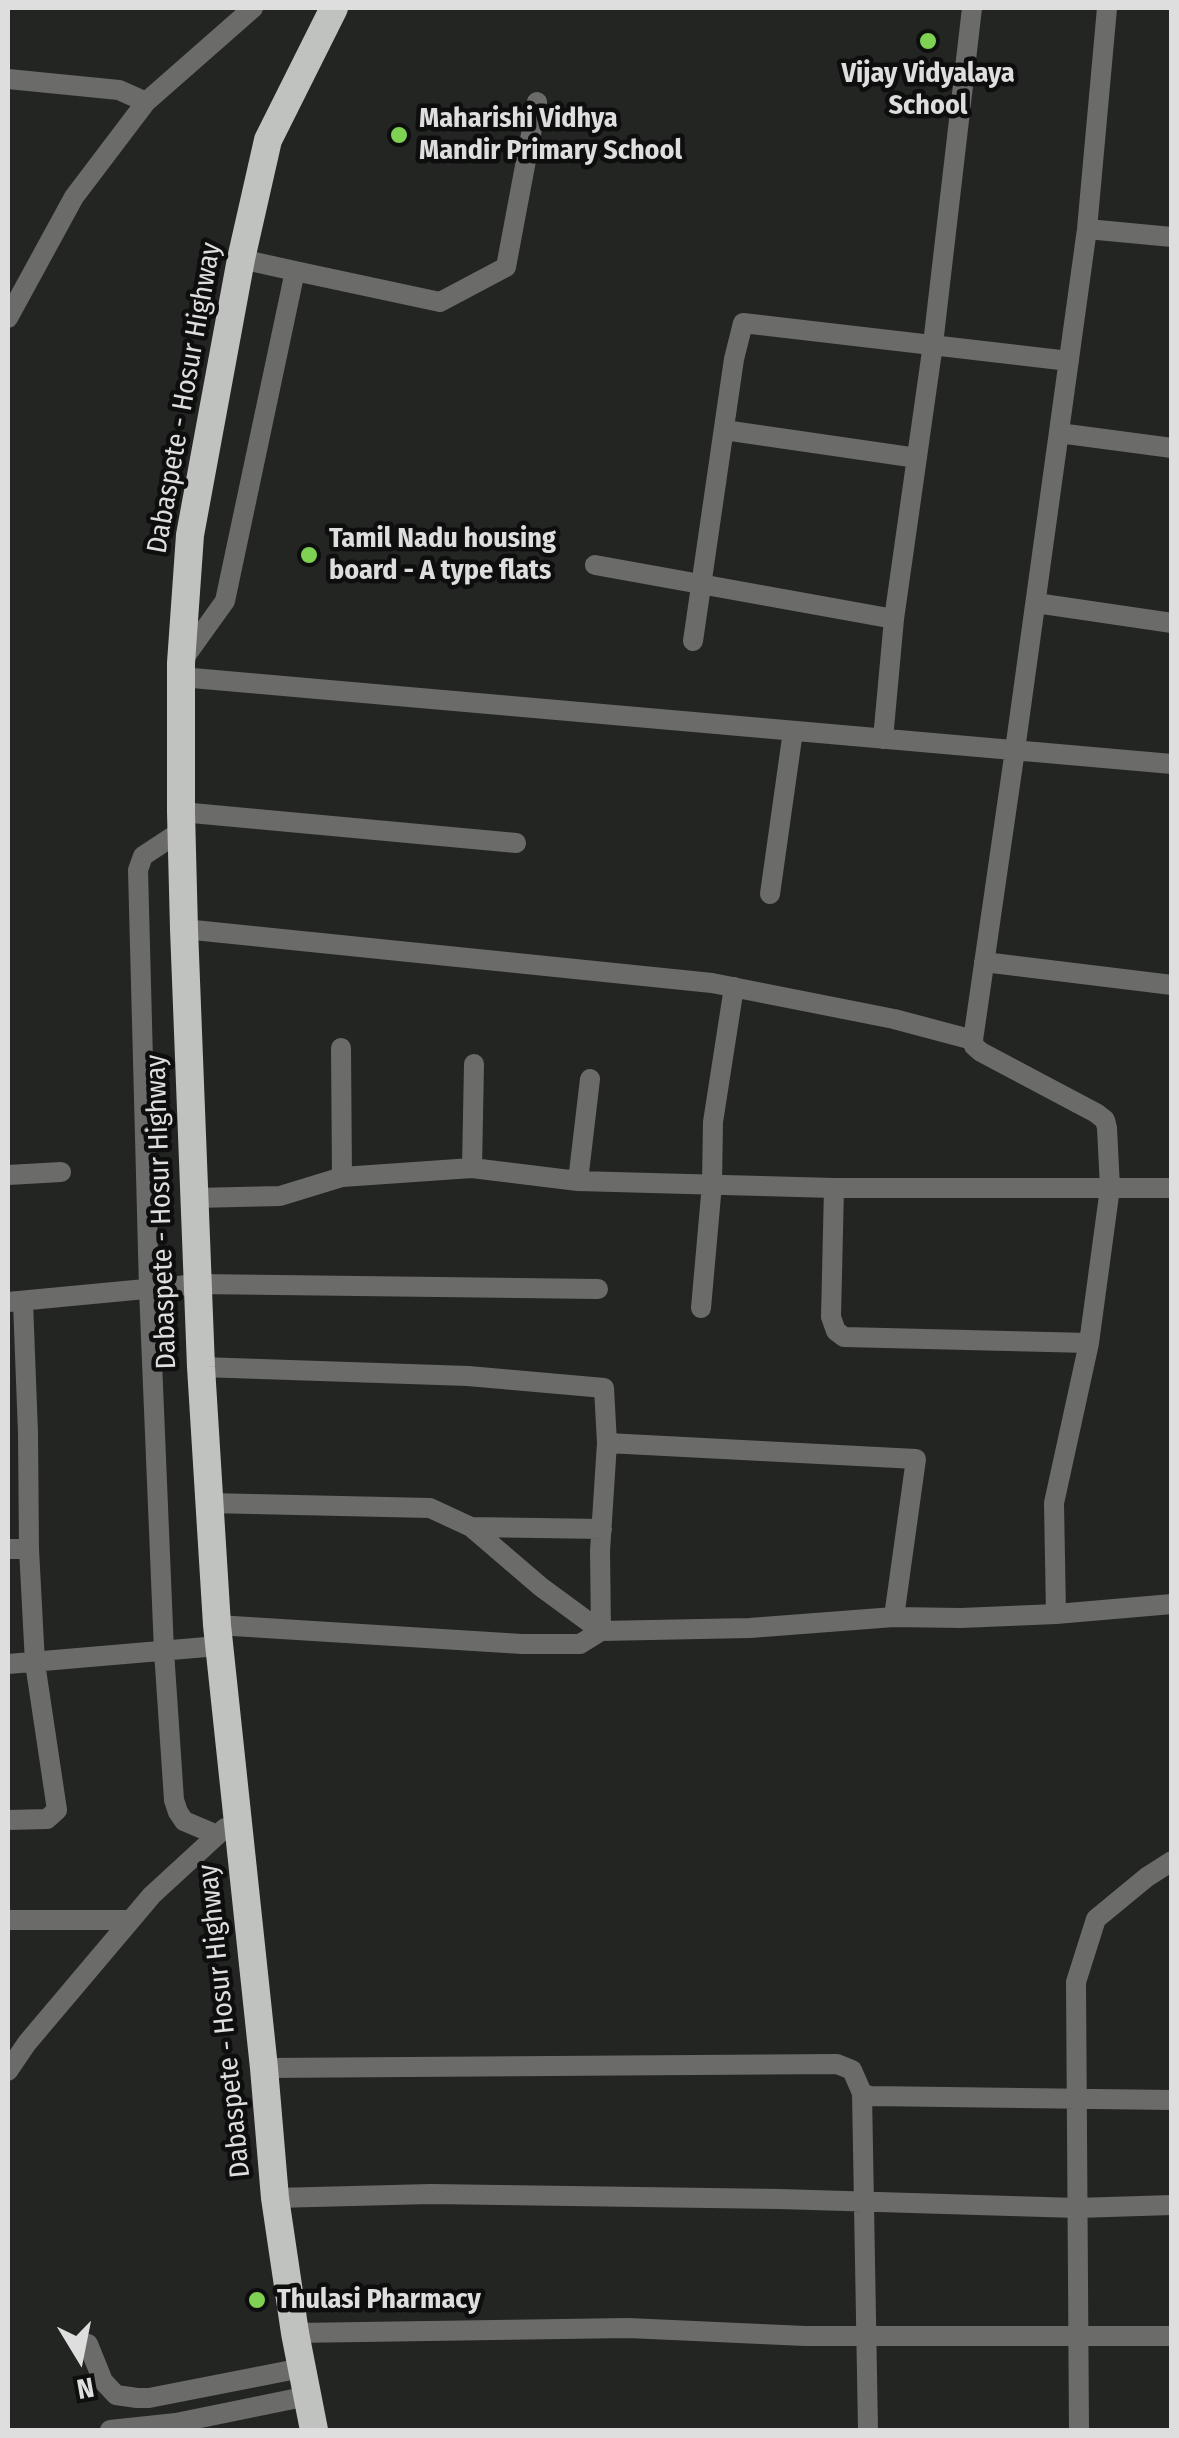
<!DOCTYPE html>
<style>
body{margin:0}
#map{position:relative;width:1179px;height:2438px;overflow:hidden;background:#232523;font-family:"Fira Sans Condensed",sans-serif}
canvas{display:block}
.frame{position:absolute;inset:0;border:10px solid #dddedd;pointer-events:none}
.north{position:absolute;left:30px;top:2308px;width:100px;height:100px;-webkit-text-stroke:8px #0d0e0d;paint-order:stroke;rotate:170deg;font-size:28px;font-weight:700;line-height:40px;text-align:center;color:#dddedd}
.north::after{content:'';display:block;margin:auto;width:35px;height:45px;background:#dddedd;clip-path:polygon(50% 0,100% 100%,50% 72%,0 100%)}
</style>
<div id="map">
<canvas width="1179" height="2438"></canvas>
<div class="frame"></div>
<div class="north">N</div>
</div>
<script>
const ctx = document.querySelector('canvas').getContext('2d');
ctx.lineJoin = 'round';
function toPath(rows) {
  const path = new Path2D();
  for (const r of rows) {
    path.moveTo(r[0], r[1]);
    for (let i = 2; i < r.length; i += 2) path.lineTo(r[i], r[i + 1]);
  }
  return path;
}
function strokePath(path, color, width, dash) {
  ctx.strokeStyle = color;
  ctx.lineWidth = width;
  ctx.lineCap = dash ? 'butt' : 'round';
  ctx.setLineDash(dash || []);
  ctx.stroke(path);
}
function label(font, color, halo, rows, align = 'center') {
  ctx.font = font + ' "Fira Sans Condensed",sans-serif';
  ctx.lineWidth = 9;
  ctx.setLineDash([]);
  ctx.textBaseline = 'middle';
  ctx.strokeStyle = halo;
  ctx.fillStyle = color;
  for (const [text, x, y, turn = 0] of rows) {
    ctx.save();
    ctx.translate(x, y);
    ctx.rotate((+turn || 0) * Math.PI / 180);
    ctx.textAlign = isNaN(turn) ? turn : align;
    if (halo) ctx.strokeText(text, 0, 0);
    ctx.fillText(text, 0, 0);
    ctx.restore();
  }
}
const minor = toPath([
 [8,79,119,90,146,102],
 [1087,229,1172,237],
 [295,271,440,302,506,267,537,102],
 [8,318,74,197,146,102,253,8],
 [724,430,917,458],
 [1059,433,1172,448],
 [595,565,894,619],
 [1036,603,1172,623],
 [693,641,734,359,743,323,1069,361],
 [182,661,225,601,295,271,241,259],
 [181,677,1172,764],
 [883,739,894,619,933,344,972,8],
 [181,812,516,843],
 [181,831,143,856,138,870,149,1289,164,1651,174,1800,178,1812,184,1821,217,1835],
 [770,894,793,731],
 [184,929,712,983,894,1019,973,1040],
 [984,962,1172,985],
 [341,1048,342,1177],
 [474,1064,472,1168,578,1181,834,1188,1172,1188],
 [8,1175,61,1172],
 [578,1181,590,1079],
 [834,1188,831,1317,836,1331,844,1337,1089,1343],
 [195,1198,280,1196,342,1177,472,1168],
 [8,1302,198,1284,598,1289],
 [701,1308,712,1184,713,1122,734,987],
 [201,1367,468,1376,604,1388,607,1443,916,1459,894,1617],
 [208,1503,430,1508,471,1527,541,1587,601,1631,750,1628,894,1617,961,1618,1056,1614,1172,1604],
 [471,1527,602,1529],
 [8,1549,29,1549],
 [1056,1614,1054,1503,1089,1343,1110,1188,1107,1128,1105,1120,1096,1113,981,1052,974,1046,973,1040,1015,750,1087,229,1107,8],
 [217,1625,522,1644,580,1644,601,1631,600,1551,607,1443],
 [8,1664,218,1646],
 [8,1820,47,1819,57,1810,35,1663,29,1549,28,1433,23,1302],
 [8,1920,131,1920],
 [264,2068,837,2064,852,2070,862,2093,870,2096,1172,2100],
 [8,2071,27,2043,152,1895,225,1828],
 [862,2093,868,2430],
 [275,2198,431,2194,779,2199,1077,2208,1172,2205],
 [295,2333,628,2328,805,2336,1172,2336],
 [88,2344,103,2381,116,2395,137,2398,149,2398,302,2368],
 [110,2430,176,2423,308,2396],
 [1079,2430,1076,1982,1096,1919,1147,1877,1172,1861]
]);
const trunk = toPath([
 [314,2430,295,2333,275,2198,264,2068,217,1625,201,1367,184,929,181,812,181,663,190,535,241,259,268,140,334,8]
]);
const markers = [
 [928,41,10,"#7ed153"],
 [399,135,10,"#7ed153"],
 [309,555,10,"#7ed153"],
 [257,2300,10,"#7ed153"]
];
const poiNames = [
 ["Vijay Vidyalaya",928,74,"center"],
 ["School",928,106,"center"],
 ["Maharishi Vidhya",419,119],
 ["Mandir Primary School",419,151],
 ["Tamil Nadu housing",329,539],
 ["board - A type flats",329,571],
 ["Thulasi Pharmacy",277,2300]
];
const streetNames = [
 ["Dabaspete - Hosur Highway",185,398,-80],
 ["Dabaspete - Hosur Highway",162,1212,-92],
 ["Dabaspete - Hosur Highway",225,2021,-96]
];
strokePath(minor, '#6b6b6a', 20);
strokePath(trunk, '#c0c2bf', 28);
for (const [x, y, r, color] of markers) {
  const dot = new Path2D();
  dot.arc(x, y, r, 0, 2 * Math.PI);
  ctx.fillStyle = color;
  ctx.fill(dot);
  strokePath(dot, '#0d0e0d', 4);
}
label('bold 28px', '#dddedd', '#0d0e0d', poiNames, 'left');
label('28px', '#dddedd', '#0d0e0d', streetNames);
</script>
